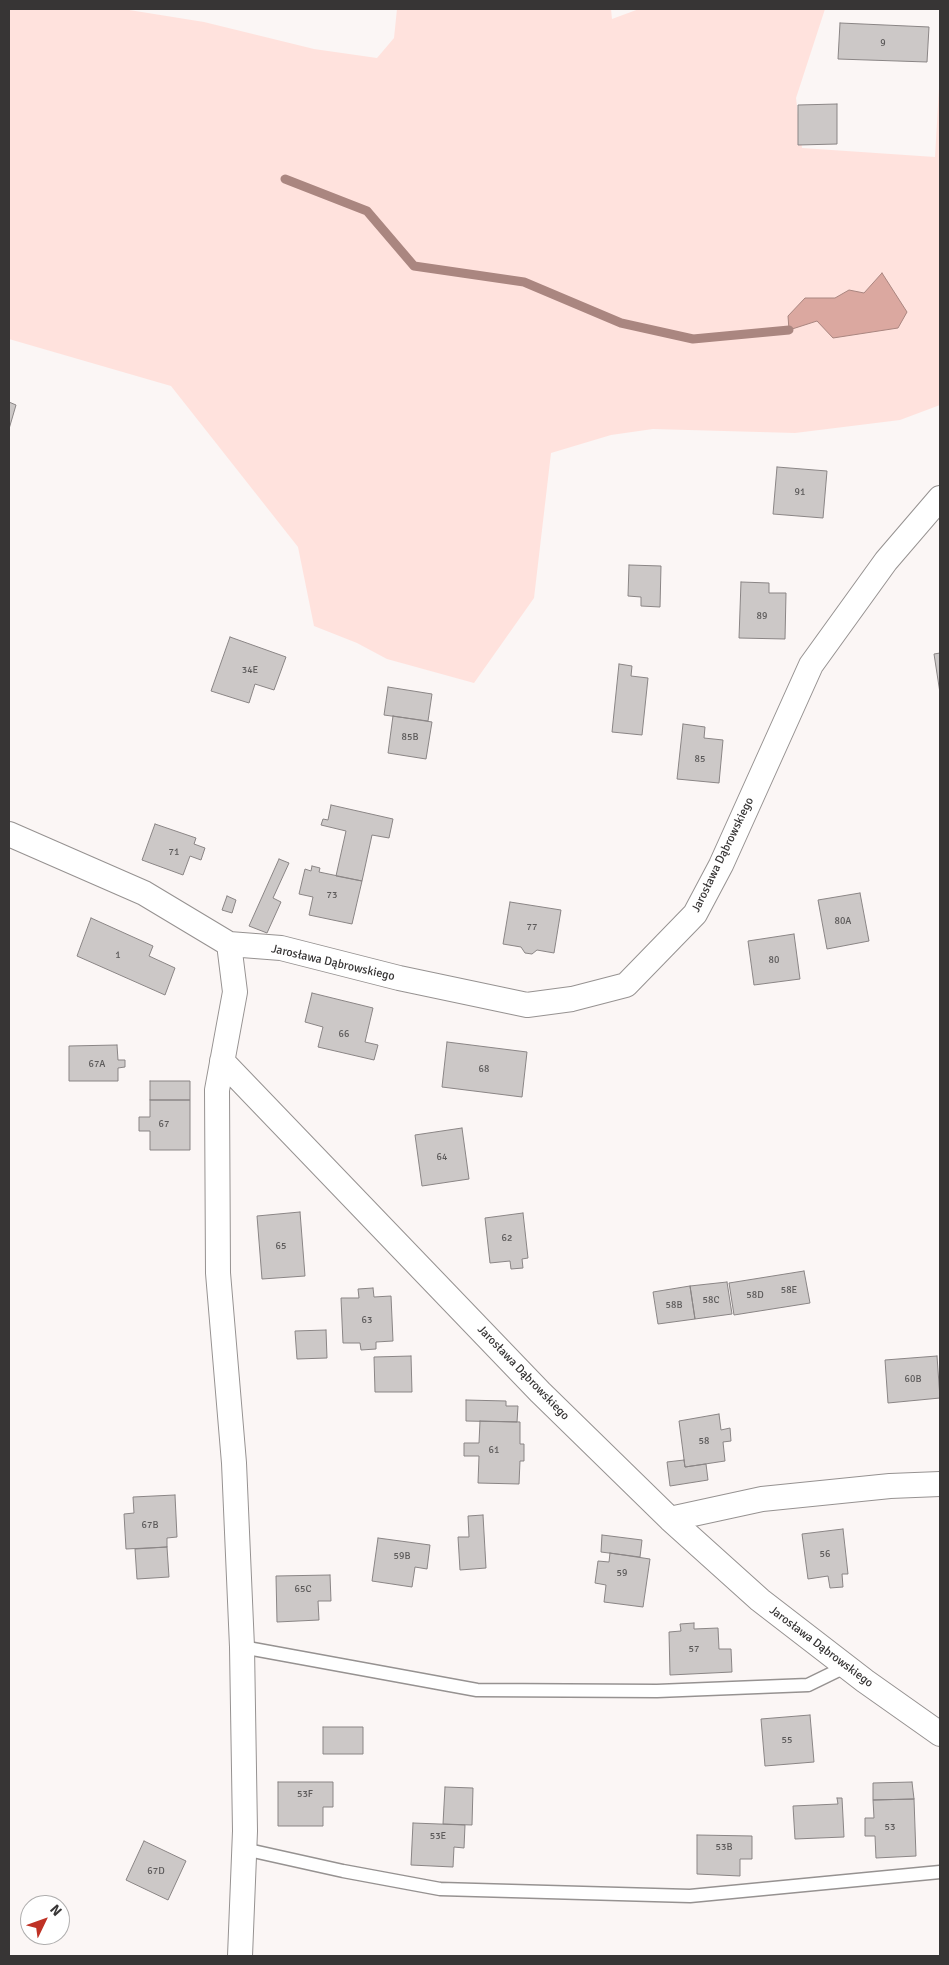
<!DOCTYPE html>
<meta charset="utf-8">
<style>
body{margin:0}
#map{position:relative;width:949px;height:1965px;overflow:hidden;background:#fbf6f5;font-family:Signika,sans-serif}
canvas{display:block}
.frame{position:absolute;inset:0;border:10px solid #373535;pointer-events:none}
.north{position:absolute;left:20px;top:1895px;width:50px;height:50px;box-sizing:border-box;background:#fff;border:1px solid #afaeae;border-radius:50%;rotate:48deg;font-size:14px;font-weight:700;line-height:20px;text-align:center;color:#373535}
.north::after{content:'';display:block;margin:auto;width:18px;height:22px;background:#bf3225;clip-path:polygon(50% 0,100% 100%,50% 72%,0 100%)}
</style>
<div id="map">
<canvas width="949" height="1965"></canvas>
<div class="frame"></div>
<div class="north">N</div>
</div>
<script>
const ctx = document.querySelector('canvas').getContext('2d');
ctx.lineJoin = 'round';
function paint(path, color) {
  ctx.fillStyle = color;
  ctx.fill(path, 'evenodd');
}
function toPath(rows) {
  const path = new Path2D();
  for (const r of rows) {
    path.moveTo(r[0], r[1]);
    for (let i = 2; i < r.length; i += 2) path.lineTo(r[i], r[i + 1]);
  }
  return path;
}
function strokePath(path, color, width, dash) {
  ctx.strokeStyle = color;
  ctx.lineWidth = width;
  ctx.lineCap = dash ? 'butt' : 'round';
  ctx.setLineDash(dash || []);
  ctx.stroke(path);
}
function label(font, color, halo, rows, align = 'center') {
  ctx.font = font + ' Signika,sans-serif';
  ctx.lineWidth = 4.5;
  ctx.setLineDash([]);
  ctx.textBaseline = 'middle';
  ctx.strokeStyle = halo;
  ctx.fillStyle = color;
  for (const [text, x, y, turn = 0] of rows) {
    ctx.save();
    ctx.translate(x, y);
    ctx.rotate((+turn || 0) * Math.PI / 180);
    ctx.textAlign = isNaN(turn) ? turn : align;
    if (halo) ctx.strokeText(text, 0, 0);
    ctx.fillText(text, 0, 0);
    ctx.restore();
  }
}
const green = toPath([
 [9,9,123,9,204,22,314,49,377,58,394,38,397,9,611,9,612,19,639,9,825,9,796,98,802,148,935,157,940,71,940,405,900,420,795,433,653,429,611,435,551,453,534,598,474,683,387,659,357,643,314,626,298,547,171,386,9,339]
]);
const water = toPath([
 [882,273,907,312,898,328,833,338,817,321,789,330,788,316,805,298,835,298,849,290,864,293,882,273]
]);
const stream = toPath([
 [285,179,367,211,414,266,524,282,621,323,693,339,789,330]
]);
const building = toPath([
 [840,23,929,27,927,62,838,59,840,23],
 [837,104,837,144,798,145,798,105,837,104],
 [9,402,16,405,9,429,9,402],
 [777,467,827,471,823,518,773,514,777,467],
 [629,565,661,566,660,607,641,606,641,597,628,596,629,565],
 [741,582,769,583,769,593,786,593,785,639,739,638,741,582],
 [230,637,286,657,274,690,255,684,249,703,211,691,230,637],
 [940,653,940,693,934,654,940,653],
 [619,664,632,666,631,676,648,678,642,735,612,732,619,664],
 [388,687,432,694,428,721,384,715,388,687],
 [393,716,432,722,426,759,388,753,393,716],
 [683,724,705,727,704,738,723,740,719,783,677,779,683,724],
 [331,805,393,819,389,838,372,835,362,881,336,876,346,831,321,825,323,819,328,820,331,805],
 [155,824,196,838,194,844,205,848,201,860,190,856,183,875,142,860,155,824],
 [279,859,289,863,273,898,281,902,267,933,249,926,279,859],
 [312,866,320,868,319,872,362,881,352,924,309,915,313,897,299,894,305,869,311,871,312,866],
 [860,893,869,941,827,949,818,900,860,893],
 [227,896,236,900,232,913,222,910,227,896],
 [510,902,561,910,554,953,537,950,532,954,525,953,521,947,503,944,510,902],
 [91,918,153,946,149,956,175,968,165,995,77,956,91,918],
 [794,934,800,979,754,985,748,941,794,934],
 [312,993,373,1008,365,1042,378,1045,374,1060,318,1047,323,1027,305,1022,312,993],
 [447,1042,527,1052,522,1097,442,1087,447,1042],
 [117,1045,118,1060,125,1060,125,1067,118,1068,118,1081,69,1081,69,1046,117,1045],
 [150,1081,190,1081,190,1100,150,1100,150,1081],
 [150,1100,190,1100,190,1150,150,1150,150,1131,139,1131,139,1117,150,1117,150,1100],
 [462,1128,469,1179,422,1186,415,1135,462,1128],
 [300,1212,305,1276,262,1279,257,1216,300,1212],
 [523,1213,528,1258,522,1259,523,1268,511,1269,510,1261,490,1263,485,1218,523,1213],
 [804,1271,810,1303,734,1315,729,1283,804,1271],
 [727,1282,732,1314,695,1319,690,1286,727,1282],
 [690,1286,695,1319,658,1324,653,1292,690,1286],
 [373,1288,374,1297,391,1296,393,1341,376,1342,376,1349,361,1350,360,1343,343,1343,341,1298,359,1298,358,1289,373,1288],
 [326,1330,327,1358,297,1359,295,1331,326,1330],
 [411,1356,412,1392,375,1392,374,1357,411,1356],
 [937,1356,940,1398,888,1403,885,1360,937,1356],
 [466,1400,506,1401,506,1406,518,1406,517,1422,466,1421,466,1400],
 [719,1414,721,1430,730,1428,731,1441,723,1442,725,1461,685,1467,679,1421,719,1414],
 [480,1421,520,1422,520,1444,524,1444,524,1461,520,1461,519,1484,478,1483,479,1456,464,1456,464,1443,479,1443,480,1421],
 [684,1460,685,1467,706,1464,708,1480,670,1486,667,1462,684,1460],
 [175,1495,177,1537,167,1538,167,1547,126,1549,124,1514,134,1513,133,1497,175,1495],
 [483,1515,486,1568,460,1570,458,1537,469,1537,468,1516,483,1515],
 [843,1529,848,1574,842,1574,843,1587,830,1588,828,1576,808,1579,802,1534,843,1529],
 [602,1535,642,1540,640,1557,601,1552,602,1535],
 [378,1538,430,1545,427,1569,415,1567,412,1587,372,1581,378,1538],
 [167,1547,169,1577,137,1579,135,1549,167,1547],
 [610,1553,650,1559,643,1607,604,1602,606,1585,595,1583,598,1561,609,1562,610,1553],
 [330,1575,331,1601,318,1601,319,1620,277,1622,276,1576,330,1575],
 [694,1623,694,1629,718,1628,719,1649,731,1649,732,1672,670,1675,669,1632,681,1631,680,1624,694,1623],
 [810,1715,814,1762,765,1766,761,1719,810,1715],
 [323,1727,363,1727,363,1754,323,1754,323,1727],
 [278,1782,333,1782,333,1807,323,1807,323,1826,278,1826,278,1782],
 [912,1782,914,1799,873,1800,873,1783,912,1782],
 [445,1787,473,1788,472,1825,443,1824,445,1787],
 [837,1798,842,1798,844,1837,795,1839,793,1806,838,1804,837,1798],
 [914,1799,916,1856,876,1858,875,1836,865,1836,865,1818,874,1818,873,1800,914,1799],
 [413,1823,465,1825,464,1848,454,1847,453,1867,411,1865,413,1823],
 [697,1835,752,1836,752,1859,740,1859,740,1876,697,1874,697,1835],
 [144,1841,186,1861,168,1900,126,1880,144,1841]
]);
const service = toPath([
 [242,1647,477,1690,657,1691,808,1685,847,1666],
 [244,1849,343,1871,440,1889,690,1896,940,1872]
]);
const minor = toPath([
 [9,834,144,893,229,944,281,948,399,978,527,1005,572,999,626,985,695,914,721,865,811,665,886,561,940,498],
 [229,944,235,992,217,1090,218,1273,234,1463,242,1647,245,1831,240,1956],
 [222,1061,540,1392,670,1519,760,1600,865,1681,940,1734],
 [670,1519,762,1499,890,1486,940,1484]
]);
const numberNames = [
 ["9",883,43],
 ["91",800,492],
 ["89",762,616],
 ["34E",250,670],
 ["85B",410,737],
 ["85",700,759],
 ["71",174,852],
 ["73",332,895],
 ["80A",843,921],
 ["77",532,927],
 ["1",118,955],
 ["80",774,960],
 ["66",344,1034],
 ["67A",97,1064],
 ["68",484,1069],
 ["67",164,1124],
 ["64",442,1157],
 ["62",507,1238],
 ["65",281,1246],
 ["58E",789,1290],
 ["58D",755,1295],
 ["58C",711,1300],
 ["58B",674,1305],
 ["63",367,1320],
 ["60B",913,1379],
 ["58",704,1441],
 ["61",494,1450],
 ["67B",150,1525],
 ["56",825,1554],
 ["59B",402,1556],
 ["59",622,1573],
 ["65C",303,1589],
 ["57",694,1649],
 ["55",787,1740],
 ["53F",305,1794],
 ["53",890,1827],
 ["53E",438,1836],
 ["53B",724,1847],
 ["67D",156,1871]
];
const streetNames = [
 ["Jarosława Dąbrowskiego",723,855,-64],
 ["Jarosława Dąbrowskiego",333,963,13],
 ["Jarosława Dąbrowskiego",523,1373,46],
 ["Jarosława Dąbrowskiego",821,1647,37]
];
paint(green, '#ffe2dd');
paint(water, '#dba8a0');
strokePath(water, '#aa8680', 1);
strokePath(stream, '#aa8680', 9);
paint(building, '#ccc8c7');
strokePath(building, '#8a8585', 1);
strokePath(service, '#969291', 15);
strokePath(minor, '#969291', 26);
strokePath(service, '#fff', 12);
strokePath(minor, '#fff', 24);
label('10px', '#5c5a5a', null, numberNames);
label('12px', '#373535', '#fff', streetNames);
</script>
